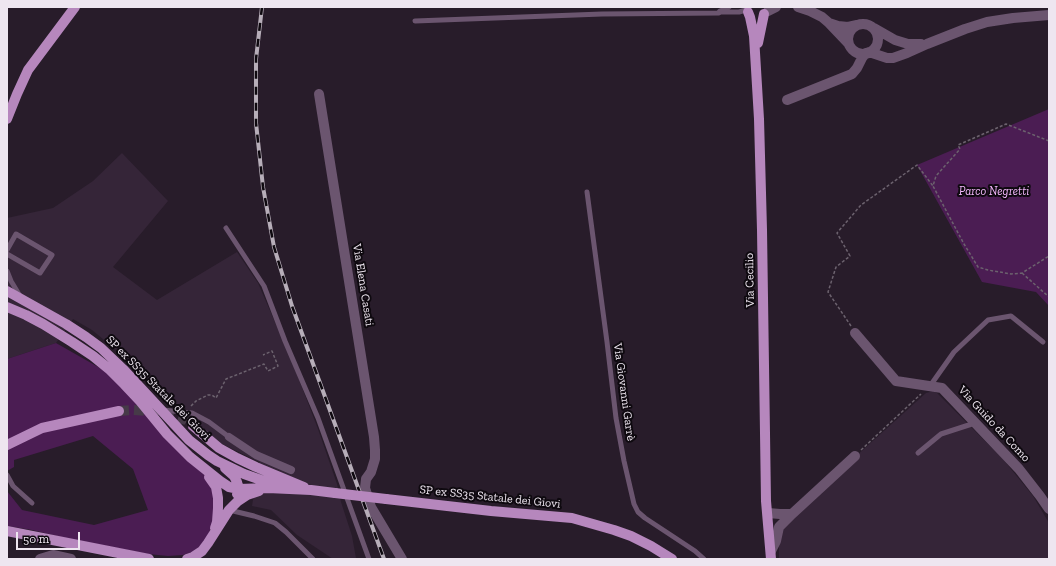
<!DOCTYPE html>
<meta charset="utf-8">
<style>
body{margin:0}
#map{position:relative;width:1056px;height:566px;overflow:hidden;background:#281c2a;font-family:"Zilla Slab",serif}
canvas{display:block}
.frame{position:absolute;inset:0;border:8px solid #eee6f0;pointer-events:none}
.scale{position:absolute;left:16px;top:532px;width:64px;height:18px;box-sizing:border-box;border:2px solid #eee6f0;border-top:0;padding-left:5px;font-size:12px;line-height:14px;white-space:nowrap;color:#eee6f0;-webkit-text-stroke:3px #0e090f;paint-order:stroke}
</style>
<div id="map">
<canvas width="1056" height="566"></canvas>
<div class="frame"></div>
<div class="scale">50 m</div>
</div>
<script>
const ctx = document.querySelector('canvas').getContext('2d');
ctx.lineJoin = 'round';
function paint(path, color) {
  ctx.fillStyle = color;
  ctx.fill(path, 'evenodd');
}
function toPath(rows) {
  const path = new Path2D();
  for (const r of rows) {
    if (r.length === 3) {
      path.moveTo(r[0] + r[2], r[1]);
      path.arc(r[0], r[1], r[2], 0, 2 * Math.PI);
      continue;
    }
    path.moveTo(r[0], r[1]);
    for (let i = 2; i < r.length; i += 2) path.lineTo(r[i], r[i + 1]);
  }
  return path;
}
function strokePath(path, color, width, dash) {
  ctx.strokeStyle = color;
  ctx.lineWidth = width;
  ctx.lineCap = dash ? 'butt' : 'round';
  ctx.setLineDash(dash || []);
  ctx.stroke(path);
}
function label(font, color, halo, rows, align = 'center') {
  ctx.font = font + ' "Zilla Slab",serif';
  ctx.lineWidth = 4;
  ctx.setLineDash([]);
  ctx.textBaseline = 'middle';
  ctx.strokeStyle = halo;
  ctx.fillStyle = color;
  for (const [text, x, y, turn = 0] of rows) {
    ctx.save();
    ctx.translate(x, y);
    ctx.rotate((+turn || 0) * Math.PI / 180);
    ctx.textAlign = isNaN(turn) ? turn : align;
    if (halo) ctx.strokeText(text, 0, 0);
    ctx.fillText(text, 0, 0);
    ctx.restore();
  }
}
const built = toPath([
 [122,153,168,201,113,267,157,300,237,252,258,283,291,359,318,429,337,484,341,502,352,536,356,558,353,559,333,559,297,535,271,510,252,506,259,462,220,443,196,422,183,405,171,403,132,363,92,330,73,319,56,343,7,359,7,218,53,208,93,181],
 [933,391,937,393,1002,458,1033,496,1049,523,1049,559,779,559,779,527,792,514,926,393]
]);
const green = toPath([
 [1049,109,1049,306,1036,292,982,282,917,165],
 [56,343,114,376,208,478,214,490,215,515,211,528,207,537,199,547,192,552,183,555,168,556,148,554,65,538,32,530,7,526,7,491,22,510,94,525,148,510,133,469,93,436,14,460,14,467,7,471,7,359]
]);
const primaryTunnel = toPath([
 [119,411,133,410,150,411,177,417,186,420,193,426]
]);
const path = toPath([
 [1049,141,1006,124,958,145,960,149,936,176,933,186,964,244,978,267,988,270,1011,274,1022,273,1049,256],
 [1022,273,1049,297],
 [851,326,828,292,836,267,850,256,837,233,861,205,917,165,933,186],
 [191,406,196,401,208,395,212,395,216,398,226,379,264,364,268,371,278,366,272,351,263,355],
 [861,450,921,394]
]);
const service = toPath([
 [720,11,729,7],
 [415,21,602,14,719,13,719,12,739,12,746,10],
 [587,192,607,342,616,418,624,461,634,504,638,512,645,518,695,551,704,559],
 [226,228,264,286,285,341,318,418,369,559],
 [7,250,16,234,52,255,40,273,7,254],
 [7,271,11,281,20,296],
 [930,386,954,352,988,320,1011,316,1043,342],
 [163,410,192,413,209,422,229,437],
 [918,453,941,434,975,423],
 [7,475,13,486,32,503],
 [229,510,254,516,275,523,286,532,313,559]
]);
const pedestrian = toPath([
 [229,437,256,455,291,470]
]);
const minor = toPath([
 [798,7,810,11,822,17,829,23],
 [768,11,776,7],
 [863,39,15],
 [874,28,895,40,908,44,921,44],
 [849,44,829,23,838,26,848,27,857,25],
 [869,52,887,58,893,58,907,53,927,44,965,29,987,22,1013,18,1049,15],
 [319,94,374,437,375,450,375,459,371,472,366,479,365,488,371,507,402,559],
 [787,100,852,74,857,68,862,58,866,53],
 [855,333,896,381,942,388,1019,469,1040,496,1049,509],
 [768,513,780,514,792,514],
 [771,551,776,541,779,527,792,514,855,456],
 [40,559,53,555,71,559]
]);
const primary = toPath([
 [748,12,750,17,754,36,759,119,762,230,766,501,771,559],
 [758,43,764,14],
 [7,119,17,94,28,70,75,7],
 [7,291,66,324,86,337,101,348,123,369,189,440,208,455,217,461,244,474,264,481,279,485],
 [7,307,26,315,43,324,72,342,93,356,109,369,124,384,140,401,167,434,190,457,220,481,229,487,239,489,268,488,311,490,335,493],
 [193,426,219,448,237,458,256,467,304,487],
 [7,445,42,428,119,411],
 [225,468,234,476,237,482,239,489,237,494],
 [209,477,216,487,218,498,218,508,217,522,215,528],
 [386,499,491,511,572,518,614,530,631,536,651,546,672,559],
 [7,531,149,559],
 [187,559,193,557,202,551,208,543,229,510,238,501,247,495,259,491]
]);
const rail = toPath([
 [262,7,256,59,256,123,263,187,274,247,292,306,384,559]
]);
const primaryBridge = toPath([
 [335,493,386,499]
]);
const parkNames = [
 ["Parco Negretti",994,192]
];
const streetNames = [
 ["Via Cecilio",750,280,-91],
 ["Via Elena Casati",363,285,81],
 ["SP ex SS35 Statale dei Giovi",158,388,45],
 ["Via Giovanni Garrè",624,392,82],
 ["Via Guido da Como",994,424,47],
 ["SP ex SS35 Statale dei Giovi",490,497,6]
];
paint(built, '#352538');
paint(green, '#4b1d53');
strokePath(primaryTunnel, '#463a48', 10, [10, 5]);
strokePath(path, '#6c626e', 1.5, [3, 2]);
strokePath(service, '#6b556f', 5);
strokePath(pedestrian, '#6b556f', 8);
strokePath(minor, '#6b556f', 10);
strokePath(primary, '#b687bd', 10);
strokePath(rail, '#b7aeb9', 4);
strokePath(rail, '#0e090f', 2.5, [8]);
strokePath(primaryBridge, '#b687bd', 10);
label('italic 12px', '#f4b8fd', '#0e090f', parkNames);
label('12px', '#eee6f0', '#0e090f', streetNames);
</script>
